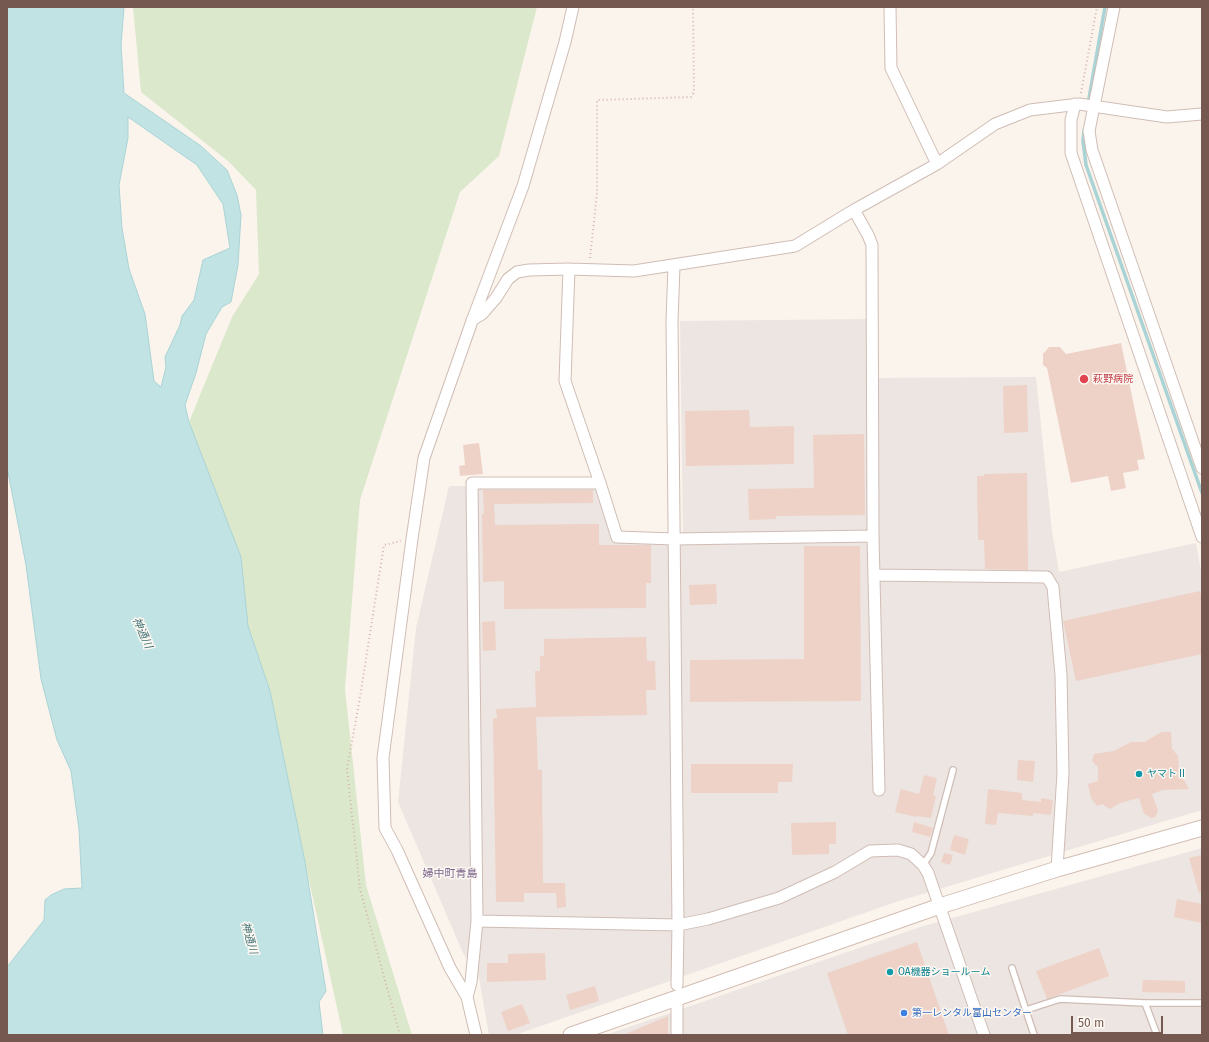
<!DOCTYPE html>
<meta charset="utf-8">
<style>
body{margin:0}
#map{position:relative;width:1209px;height:1042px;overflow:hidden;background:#fbf4ed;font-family:"Fira Sans",sans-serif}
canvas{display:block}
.frame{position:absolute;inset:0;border:8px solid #755951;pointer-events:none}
.scale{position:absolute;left:1071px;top:1016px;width:92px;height:18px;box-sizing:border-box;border:2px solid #755951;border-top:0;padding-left:5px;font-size:12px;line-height:14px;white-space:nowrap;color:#755951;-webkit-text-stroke:3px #fef8f3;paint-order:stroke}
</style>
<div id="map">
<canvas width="1209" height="1042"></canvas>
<div class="frame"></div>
<div class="scale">50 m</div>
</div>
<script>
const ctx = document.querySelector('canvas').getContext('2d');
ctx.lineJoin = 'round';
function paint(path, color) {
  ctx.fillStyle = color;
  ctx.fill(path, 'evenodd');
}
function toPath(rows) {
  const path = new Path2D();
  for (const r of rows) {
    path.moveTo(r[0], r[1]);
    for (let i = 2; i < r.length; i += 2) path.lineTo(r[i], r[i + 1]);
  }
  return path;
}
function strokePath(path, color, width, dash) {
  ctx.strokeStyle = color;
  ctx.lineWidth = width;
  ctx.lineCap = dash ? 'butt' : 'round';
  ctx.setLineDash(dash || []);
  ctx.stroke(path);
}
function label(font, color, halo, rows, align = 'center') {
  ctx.font = font + ' "Fira Sans","Noto Sans JP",sans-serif';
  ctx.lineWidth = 3;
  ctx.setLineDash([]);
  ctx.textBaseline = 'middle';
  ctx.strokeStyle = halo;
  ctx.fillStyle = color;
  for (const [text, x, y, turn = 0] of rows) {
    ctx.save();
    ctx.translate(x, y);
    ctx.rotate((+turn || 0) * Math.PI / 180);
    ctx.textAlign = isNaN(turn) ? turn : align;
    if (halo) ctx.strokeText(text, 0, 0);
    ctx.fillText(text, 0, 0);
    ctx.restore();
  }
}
const industrial = toPath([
 [869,319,870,378,1036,377,1052,531,1059,572,1196,543,1202,576,1202,810,896,902,515,1035,489,1035,479,978,463,953,398,802,416,628,449,486,596,487,614,538,683,542,680,321],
 [1202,848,1202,1035,606,1035,920,927]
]);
const green = toPath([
 [133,7,537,7,499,156,460,192,360,500,345,689,366,885,412,1035,343,1035,305,862,270,691,248,626,241,557,189,422,232,317,259,274,256,190,228,161,141,92]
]);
const water = toPath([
 [7,7,124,7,121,45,124,93,201,146,227,170,237,195,241,215,238,265,231,302,222,307,206,334,196,373,185,405,189,422,241,557,248,626,270,691,305,862,326,991,319,1002,323,1035,7,1035,7,967,44,920,45,900,51,895,64,889,82,888,79,829,71,771,57,740,41,679,26,565,7,467,7,7],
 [128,117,197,165,223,204,230,248,203,260,194,300,182,316,180,325,165,357,166,367,161,387,154,381,145,314,129,269,122,228,119,185,128,138,128,117]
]);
const stream = toPath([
 [1088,104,1105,7],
 [1084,130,1083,141,1086,165,1202,493]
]);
const building = toPath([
 [1121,343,1145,459,1137,460,1139,470,1123,473,1126,488,1111,491,1108,476,1071,483,1047,368,1043,365,1043,354,1049,347,1060,347,1066,354],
 [1027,385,1028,432,1004,433,1003,386],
 [749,410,750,427,794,426,794,464,686,466,685,411],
 [864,434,865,515,776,516,776,519,749,520,748,489,814,488,813,435],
 [479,443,483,474,460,476,459,466,465,465,463,445],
 [1027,473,1028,570,985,569,984,540,978,540,977,476,984,476,984,474],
 [483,490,593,490,593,503,494,504,495,525,599,524,599,545,651,545,651,583,646,583,646,608,504,609,504,581,483,582,482,514,484,514],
 [804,546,860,546,861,701,690,702,690,660,804,659],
 [716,584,717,604,690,605,689,585],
 [1200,591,1202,601,1202,654,1076,681,1063,621],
 [495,621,496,650,483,651,482,622],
 [646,637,647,661,655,661,656,690,646,690,647,715,536,717,538,770,542,770,543,883,565,883,566,907,557,908,556,893,524,893,524,902,496,902,493,718,497,718,496,709,536,707,535,671,540,671,540,656,544,656,544,639],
 [1162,732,1171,732,1172,749,1178,756,1179,772,1189,789,1163,790,1152,794,1158,811,1155,817,1152,818,1144,814,1139,798,1120,803,1110,809,1102,804,1097,806,1091,798,1088,784,1098,781,1098,767,1092,761,1094,754,1114,751,1131,742,1144,742],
 [1018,760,1035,761,1033,782,1017,780],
 [691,764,793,764,792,782,778,782,778,793,691,793],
 [924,775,937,778,933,795,936,796,931,818,916,816,916,817,895,812,901,789,919,794],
 [988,789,1022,793,1022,800,1041,802,1041,798,1053,800,1051,815,1033,813,1033,816,998,813,996,825,985,824],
 [836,822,836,844,829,844,829,854,792,855,791,823],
 [914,822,933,828,930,837,912,832],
 [954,835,969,839,965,855,950,850],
 [944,853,953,855,950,865,941,862],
 [1202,855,1202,892,1199,893,1189,858],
 [1177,899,1202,904,1202,923,1174,917],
 [917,942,949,1035,848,1035,827,973],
 [1099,948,1109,976,1047,999,1036,971],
 [545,953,546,980,487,982,487,963,508,963,508,954],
 [1143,980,1185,981,1185,993,1142,992],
 [595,986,599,1001,570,1010,566,995],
 [522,1004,530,1023,508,1031,501,1012],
 [668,1016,668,1035,623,1035]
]);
const path = toPath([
 [1081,93,1097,7],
 [590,258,597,193,597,100,691,97,694,92,693,7],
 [400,1035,360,889,347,769,359,703,384,545,401,541]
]);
const lane = toPath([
 [923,865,931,853,953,770],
 [1012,968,1034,1035],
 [1145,1003,1157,1035],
 [1026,1010,1060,999,1145,1003,1202,1003]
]);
const street = toPath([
 [890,7,891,68,937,164],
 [1114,7,1089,131,1092,150,1202,468],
 [1075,104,1071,120,1071,153,1202,537],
 [854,210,868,235,872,245,873,536,879,790],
 [674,266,672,321,678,925,677,985],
 [569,269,565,381,600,483],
 [472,320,482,314,496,298,508,279,517,272,529,270,569,269,634,271,795,246,854,210,937,164,995,124,1030,110,1079,104,1167,117,1202,114],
 [874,575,1047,577,1053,587,1061,675,1063,773,1057,869],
 [477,921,678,925,708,919,779,898,835,872,870,851,898,850,911,854,923,865,928,873,984,1035],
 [467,997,471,982,477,921,472,483,600,483,617,537,674,539,873,536],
 [476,1035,467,997,450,968,397,850,385,828,383,758,412,539,424,458,472,321,523,186,565,42,573,7],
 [677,1035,677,1005]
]);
const secondary = toPath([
 [571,1035,940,906,1057,869,1202,828]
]);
const markers = [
 [1084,379,5,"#e0444e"],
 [1139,774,4,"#0f9aa8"],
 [890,972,4,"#0f9aa8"],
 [904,1013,4,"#3f7fe0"]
];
const healthNames = [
 ["萩野病院",1093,379]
];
const cultureNames = [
 ["ヤマトⅡ",1147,774],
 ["OA機器ショールーム",898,972]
];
const shopNames = [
 ["第一レンタル富山センター",912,1013]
];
const waterNames = [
 ["神通川",142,633,66],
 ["神通川",249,938,75]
];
const neighbourhoodNames = [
 ["婦中町青島",450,874]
];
paint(industrial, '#ece5e1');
paint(green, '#dbe8cc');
paint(water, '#c2e3e4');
strokePath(water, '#a9d3d5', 1);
strokePath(stream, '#a9d3d5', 3.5);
paint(building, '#eed2c7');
strokePath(lane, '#cfbdb5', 8);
strokePath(street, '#cfbdb5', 13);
strokePath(secondary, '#d2bdb3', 17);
strokePath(path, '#d4b5a9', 2, [1, 3]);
strokePath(lane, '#fff', 5.5);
strokePath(street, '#fff', 11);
strokePath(secondary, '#fff', 15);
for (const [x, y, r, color] of markers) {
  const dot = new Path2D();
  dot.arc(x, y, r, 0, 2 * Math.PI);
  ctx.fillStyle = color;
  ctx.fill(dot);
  strokePath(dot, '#fef8f3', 1.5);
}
label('10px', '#be3a42', '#fef8f3', healthNames, 'left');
label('10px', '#0d838f', '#fef8f3', cultureNames, 'left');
label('10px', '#366cbe', '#fef8f3', shopNames, 'left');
label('italic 11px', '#457678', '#fef8f3', waterNames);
label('11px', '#7e6990', '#fef8f3', neighbourhoodNames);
</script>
